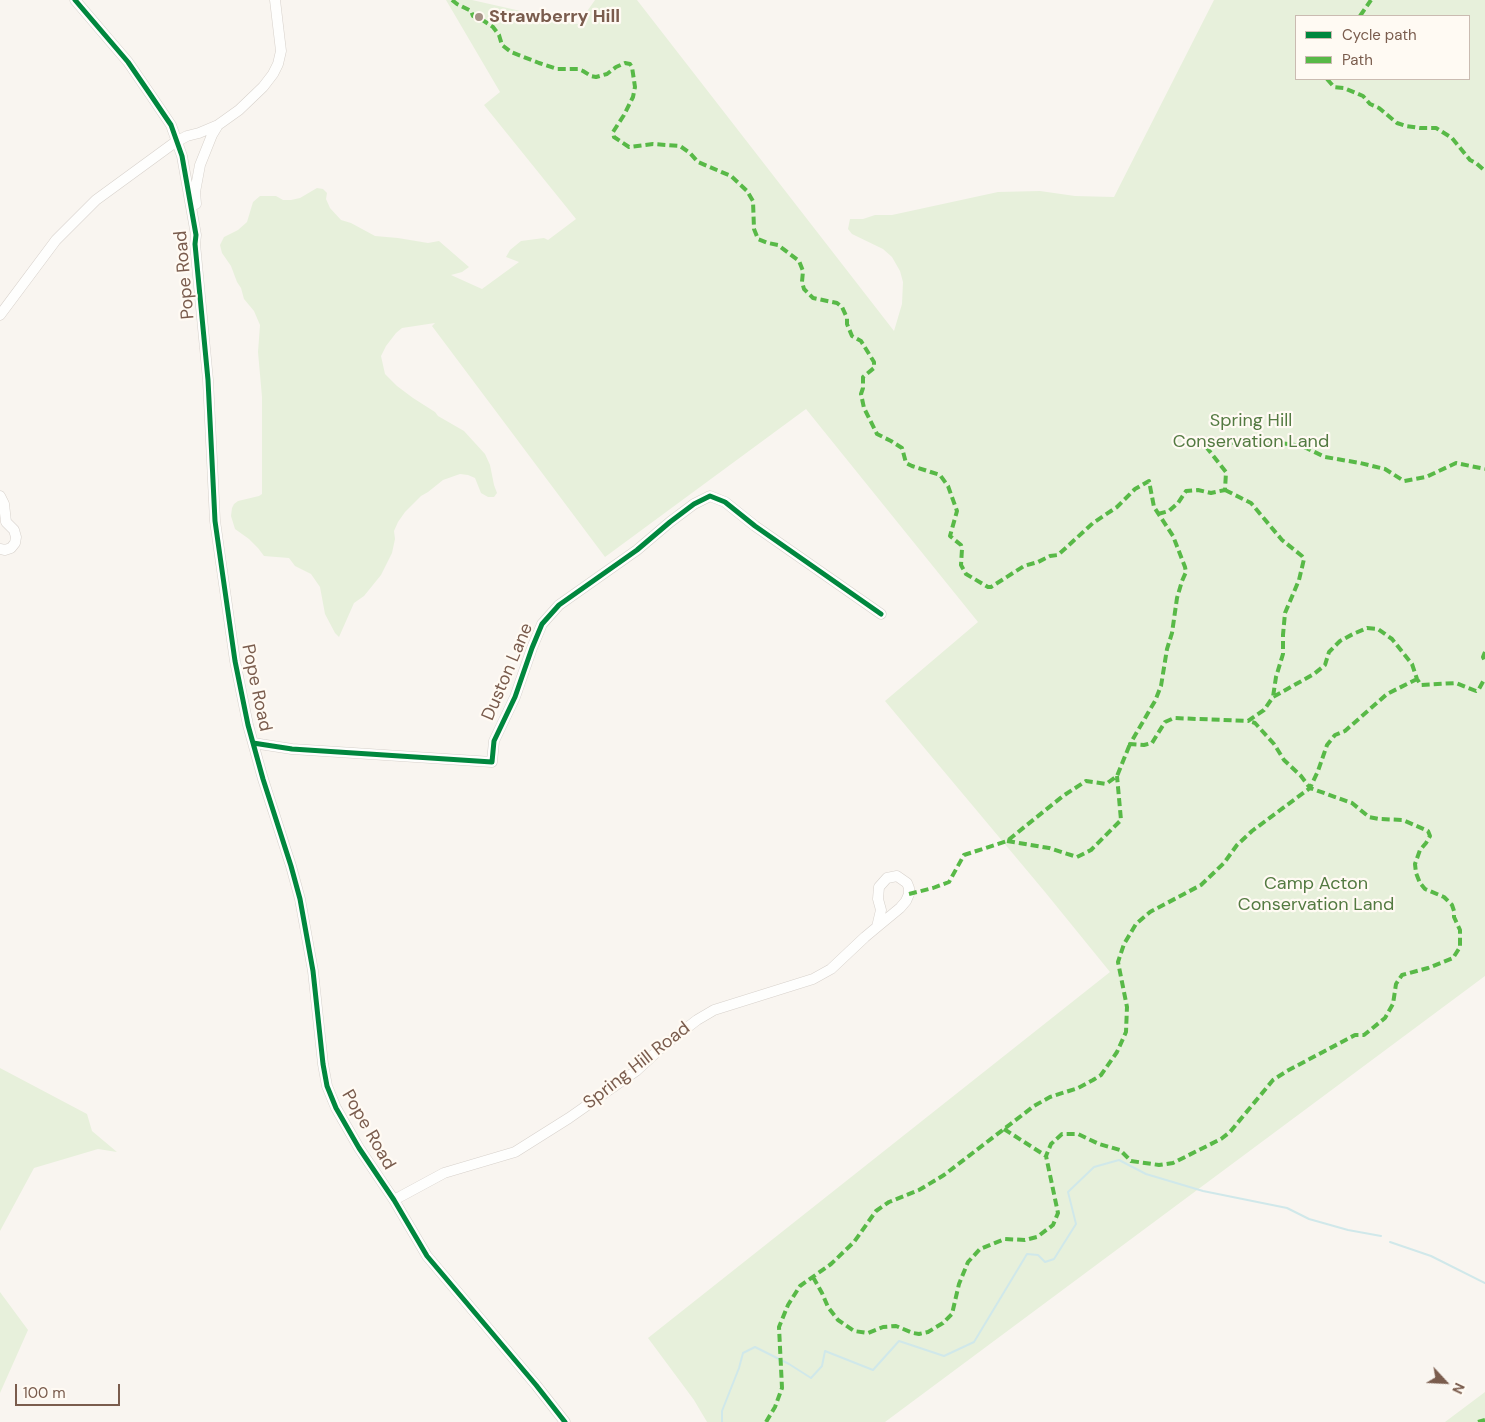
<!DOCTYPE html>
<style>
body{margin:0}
#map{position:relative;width:1485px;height:1422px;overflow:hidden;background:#f9f5f0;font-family:"DM Sans",sans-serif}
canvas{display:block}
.legend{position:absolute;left:1295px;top:15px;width:175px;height:65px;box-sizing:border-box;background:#fffaf3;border:1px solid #cabbb1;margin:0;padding:6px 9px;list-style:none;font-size:15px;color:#7a5c4d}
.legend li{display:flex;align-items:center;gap:10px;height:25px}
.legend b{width:25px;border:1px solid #cabbb1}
.north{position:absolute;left:1420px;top:1357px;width:50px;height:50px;-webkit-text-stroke:4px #fffaf3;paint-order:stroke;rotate:115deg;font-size:14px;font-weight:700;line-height:20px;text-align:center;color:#7a5c4d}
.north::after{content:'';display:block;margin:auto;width:18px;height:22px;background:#7a5c4d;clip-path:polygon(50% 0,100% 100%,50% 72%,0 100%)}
.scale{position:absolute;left:15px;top:1384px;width:105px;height:22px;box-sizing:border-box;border:2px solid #7a5c4d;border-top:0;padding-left:6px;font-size:15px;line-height:18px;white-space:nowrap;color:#7a5c4d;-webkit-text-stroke:4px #fffaf3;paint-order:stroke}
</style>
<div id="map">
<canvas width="1485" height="1422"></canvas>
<ul class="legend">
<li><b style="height:6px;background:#00873e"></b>Cycle path</li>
<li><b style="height:6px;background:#58b947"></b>Path</li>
</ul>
<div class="north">N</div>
<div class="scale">100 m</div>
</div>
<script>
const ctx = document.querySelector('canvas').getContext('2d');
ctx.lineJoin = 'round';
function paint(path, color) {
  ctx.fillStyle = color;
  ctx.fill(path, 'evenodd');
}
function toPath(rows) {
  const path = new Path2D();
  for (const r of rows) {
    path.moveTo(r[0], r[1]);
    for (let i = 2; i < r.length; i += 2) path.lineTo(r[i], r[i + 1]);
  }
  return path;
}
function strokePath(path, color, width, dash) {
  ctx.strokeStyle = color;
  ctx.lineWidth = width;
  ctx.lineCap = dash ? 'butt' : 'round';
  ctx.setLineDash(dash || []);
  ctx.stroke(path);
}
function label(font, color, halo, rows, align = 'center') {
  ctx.font = font + ' "DM Sans",sans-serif';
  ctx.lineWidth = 4.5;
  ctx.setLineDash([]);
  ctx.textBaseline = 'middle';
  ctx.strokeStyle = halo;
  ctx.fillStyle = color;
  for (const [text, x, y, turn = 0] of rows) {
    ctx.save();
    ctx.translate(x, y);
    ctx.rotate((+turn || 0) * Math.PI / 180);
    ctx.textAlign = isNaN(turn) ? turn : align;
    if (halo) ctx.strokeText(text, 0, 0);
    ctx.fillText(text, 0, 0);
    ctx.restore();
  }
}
const green = toPath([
 [446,0,472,0,578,24,595,0,637,0,894,331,902,304,903,282,900,271,892,257,883,249,852,234,848,229,850,219,863,219,875,215,892,215,998,192,1040,191,1075,196,1114,197,1214,0,1485,0,1485,976,885,1422,707,1422,694,1400,648,1338,1110,972,1045,892,885,701,978,622,806,409,605,557,432,326,435,323,402,328,396,333,386,346,381,356,385,374,397,386,413,398,435,412,438,416,464,431,485,454,490,465,494,485,497,493,494,497,488,497,481,493,475,478,468,475,460,474,443,480,428,492,421,496,405,512,398,522,394,531,395,539,392,553,381,575,364,596,354,603,339,637,335,633,325,614,320,587,311,574,295,566,289,558,264,556,258,548,249,539,235,529,231,516,232,508,234,504,238,501,259,496,262,494,262,397,258,352,260,325,254,311,244,299,241,288,237,282,231,266,222,253,220,245,224,237,238,230,247,222,253,202,260,196,276,196,283,200,291,200,300,198,317,188,323,189,327,193,326,199,330,208,341,220,351,223,375,236,398,238,428,243,439,241,469,267,462,272,451,275,482,289,519,262,506,257,510,250,521,241,544,238,548,240,576,219,484,105,500,92],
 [1296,16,1469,16,1469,79,1296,79],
 [0,1068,87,1114,92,1131,117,1152,98,1149,34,1168,0,1231],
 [0,1292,28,1330,0,1393],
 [1485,1392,1485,1422,1445,1422]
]);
const stream = toPath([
 [1390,1242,1431,1256,1485,1283],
 [722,1422,722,1411,739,1368,743,1353,755,1347,789,1364,811,1378,822,1366,825,1351,873,1370,899,1341,944,1356,974,1342,1027,1254,1038,1255,1045,1262,1054,1259,1076,1224,1068,1192,1094,1167,1119,1160,1146,1174,1203,1191,1287,1208,1309,1219,1348,1230,1381,1236]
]);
const minor = toPath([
 [75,0,128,62,150,94,171,125,182,156,196,235,195,244,208,380,215,521,235,661,248,725,263,779,291,866,300,899,313,971,323,1064,327,1086,336,1108,359,1148,394,1200,427,1256,536,1385,565,1422],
 [196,204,195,192,200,165,212,135,218,125],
 [0,315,56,240,96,200,174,143,187,136,199,133,218,125,239,110,263,87,273,74,278,64,281,51,275,0],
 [0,496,4,504,6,522,14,530,16,537,15,543,11,548,5,550,0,549],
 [253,743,292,749,492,762,494,741,515,697,532,648,542,624,559,605,637,550,670,522,694,504,710,496,725,502,755,526,881,614],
 [394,1200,444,1173,515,1152,569,1118,636,1071,662,1047,697,1020,714,1010,813,979,831,969,865,937,877,927,900,908,906,901,909,894,909,888,907,883,897,876,887,878,879,887,878,899,881,910,877,927]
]);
const quiet = toPath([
 [452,0,457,4,471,11,473,16,484,21,493,27,499,35,502,45,511,52,539,63,557,69,578,69,583,71,591,76,596,77,607,74,616,67,625,63,630,64,632,67,635,87,633,97,624,115,613,132,614,137,629,147,653,144,680,146,690,153,698,162,731,176,747,191,753,201,754,229,758,239,768,243,778,245,799,261,803,271,802,282,804,289,813,298,837,303,842,307,847,318,847,324,852,336,861,341,874,362,874,368,863,377,863,388,861,394,864,408,877,434,891,441,902,448,906,463,912,466,940,475,948,486,957,511,950,536,961,545,962,549,961,565,966,574,988,587,991,587,1024,566,1038,562,1050,556,1058,555,1093,523,1117,507,1135,489,1149,481,1154,507,1173,536,1185,567,1186,572,1182,581,1177,598,1172,633,1167,649,1161,686,1155,701,1130,744,1144,745,1152,743,1165,722,1174,718,1248,721,1264,710,1273,697,1314,674,1325,665,1329,652,1340,641,1353,634,1367,628,1378,629,1392,639,1412,664,1417,679,1421,685,1456,683,1476,691,1479,689,1485,678],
 [1360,16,1371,0],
 [1327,79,1334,87,1344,88,1363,96,1370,104,1379,108,1397,123,1406,126,1420,128,1436,128,1452,138,1470,160,1476,163,1485,171],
 [1225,490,1251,503,1282,540,1302,556,1304,559,1299,580,1285,613,1283,635,1283,654,1276,677,1273,697],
 [1158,514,1169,511,1178,503,1186,491,1198,490,1211,493,1225,490,1226,472,1207,448,1210,441,1239,443,1266,441,1302,446,1325,457,1360,463,1385,469,1404,481,1426,477,1456,463,1485,469],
 [1485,652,1483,657,1485,661],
 [1007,841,1049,848,1077,857,1091,850,1121,820,1117,776],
 [909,894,933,888,949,882,964,855,1007,841,1063,796,1086,781,1106,784,1117,776,1130,744],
 [1004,1129,1046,1156],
 [813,1277,822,1293,828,1307,838,1320,854,1331,868,1333,883,1327,896,1326,913,1333,919,1334,928,1332,943,1323,952,1314,959,1284,968,1262,980,1249,1005,1239,1025,1240,1037,1237,1053,1225,1058,1213,1046,1156,1051,1144,1062,1134,1078,1134,1099,1144,1120,1150,1131,1161,1159,1165,1173,1163,1221,1139,1230,1132,1273,1080,1287,1071,1355,1035,1364,1035,1385,1018,1393,1004,1396,984,1402,975,1428,968,1453,958,1460,947,1460,930,1454,917,1454,911,1452,905,1444,897,1425,889,1420,883,1416,873,1415,864,1420,850,1426,843,1430,836,1428,831,1403,820,1379,819,1369,817,1352,803,1310,788,1301,776,1284,760,1274,744,1255,723,1248,721],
 [766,1422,775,1407,782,1388,779,1327,788,1305,800,1286,831,1264,854,1242,876,1211,889,1202,919,1190,944,1175,1034,1106,1050,1097,1078,1088,1093,1080,1101,1075,1117,1052,1126,1032,1127,1007,1118,962,1124,944,1136,924,1150,912,1201,885,1224,863,1237,845,1252,831,1310,788,1318,771,1327,745,1335,735,1345,731,1387,694,1417,679],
 [1478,1422,1485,1420]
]);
const cycleway = toPath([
 [75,0,128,62,150,94,171,125,182,156,196,235,195,244,208,380,215,521,235,661,248,725,263,779,291,866,300,899,313,971,323,1064,327,1086,336,1108,359,1148,394,1200,427,1256,536,1385,565,1422],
 [253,743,292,749,492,762,494,741,515,697,532,648,542,624,559,605,637,550,670,522,694,504,710,496,725,502,755,526,881,614]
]);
const markers = [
 [479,17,5,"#a69286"]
];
const poiNames = [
 ["Strawberry Hill",489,17]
];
const streetNames = [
 ["Pope Road",185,275,-95],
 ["Duston Lane",508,672,-67],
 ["Pope Road",256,688,78],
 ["Spring Hill Road",637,1066,-38],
 ["Pope Road",368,1130,60]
];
const parkNames = [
 ["Spring Hill",1251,421],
 ["Conservation Land",1251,442],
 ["Camp Acton",1316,884],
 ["Conservation Land",1316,905]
];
paint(green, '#e7f0db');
strokePath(stream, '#d0e8ea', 2);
strokePath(minor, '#d7d1cb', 11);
strokePath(minor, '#fefefd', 10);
strokePath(quiet, '#58b947', 4, [8, 4]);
strokePath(cycleway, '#00873e', 5);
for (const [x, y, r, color] of markers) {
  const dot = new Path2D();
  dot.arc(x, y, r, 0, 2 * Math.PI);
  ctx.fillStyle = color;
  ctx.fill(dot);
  strokePath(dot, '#fffaf3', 2);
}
label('bold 18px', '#7a5c4d', '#fffaf3', poiNames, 'left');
label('18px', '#7a5c4d', '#fffaf3', streetNames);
label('18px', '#537a41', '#fffaf3', parkNames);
</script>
